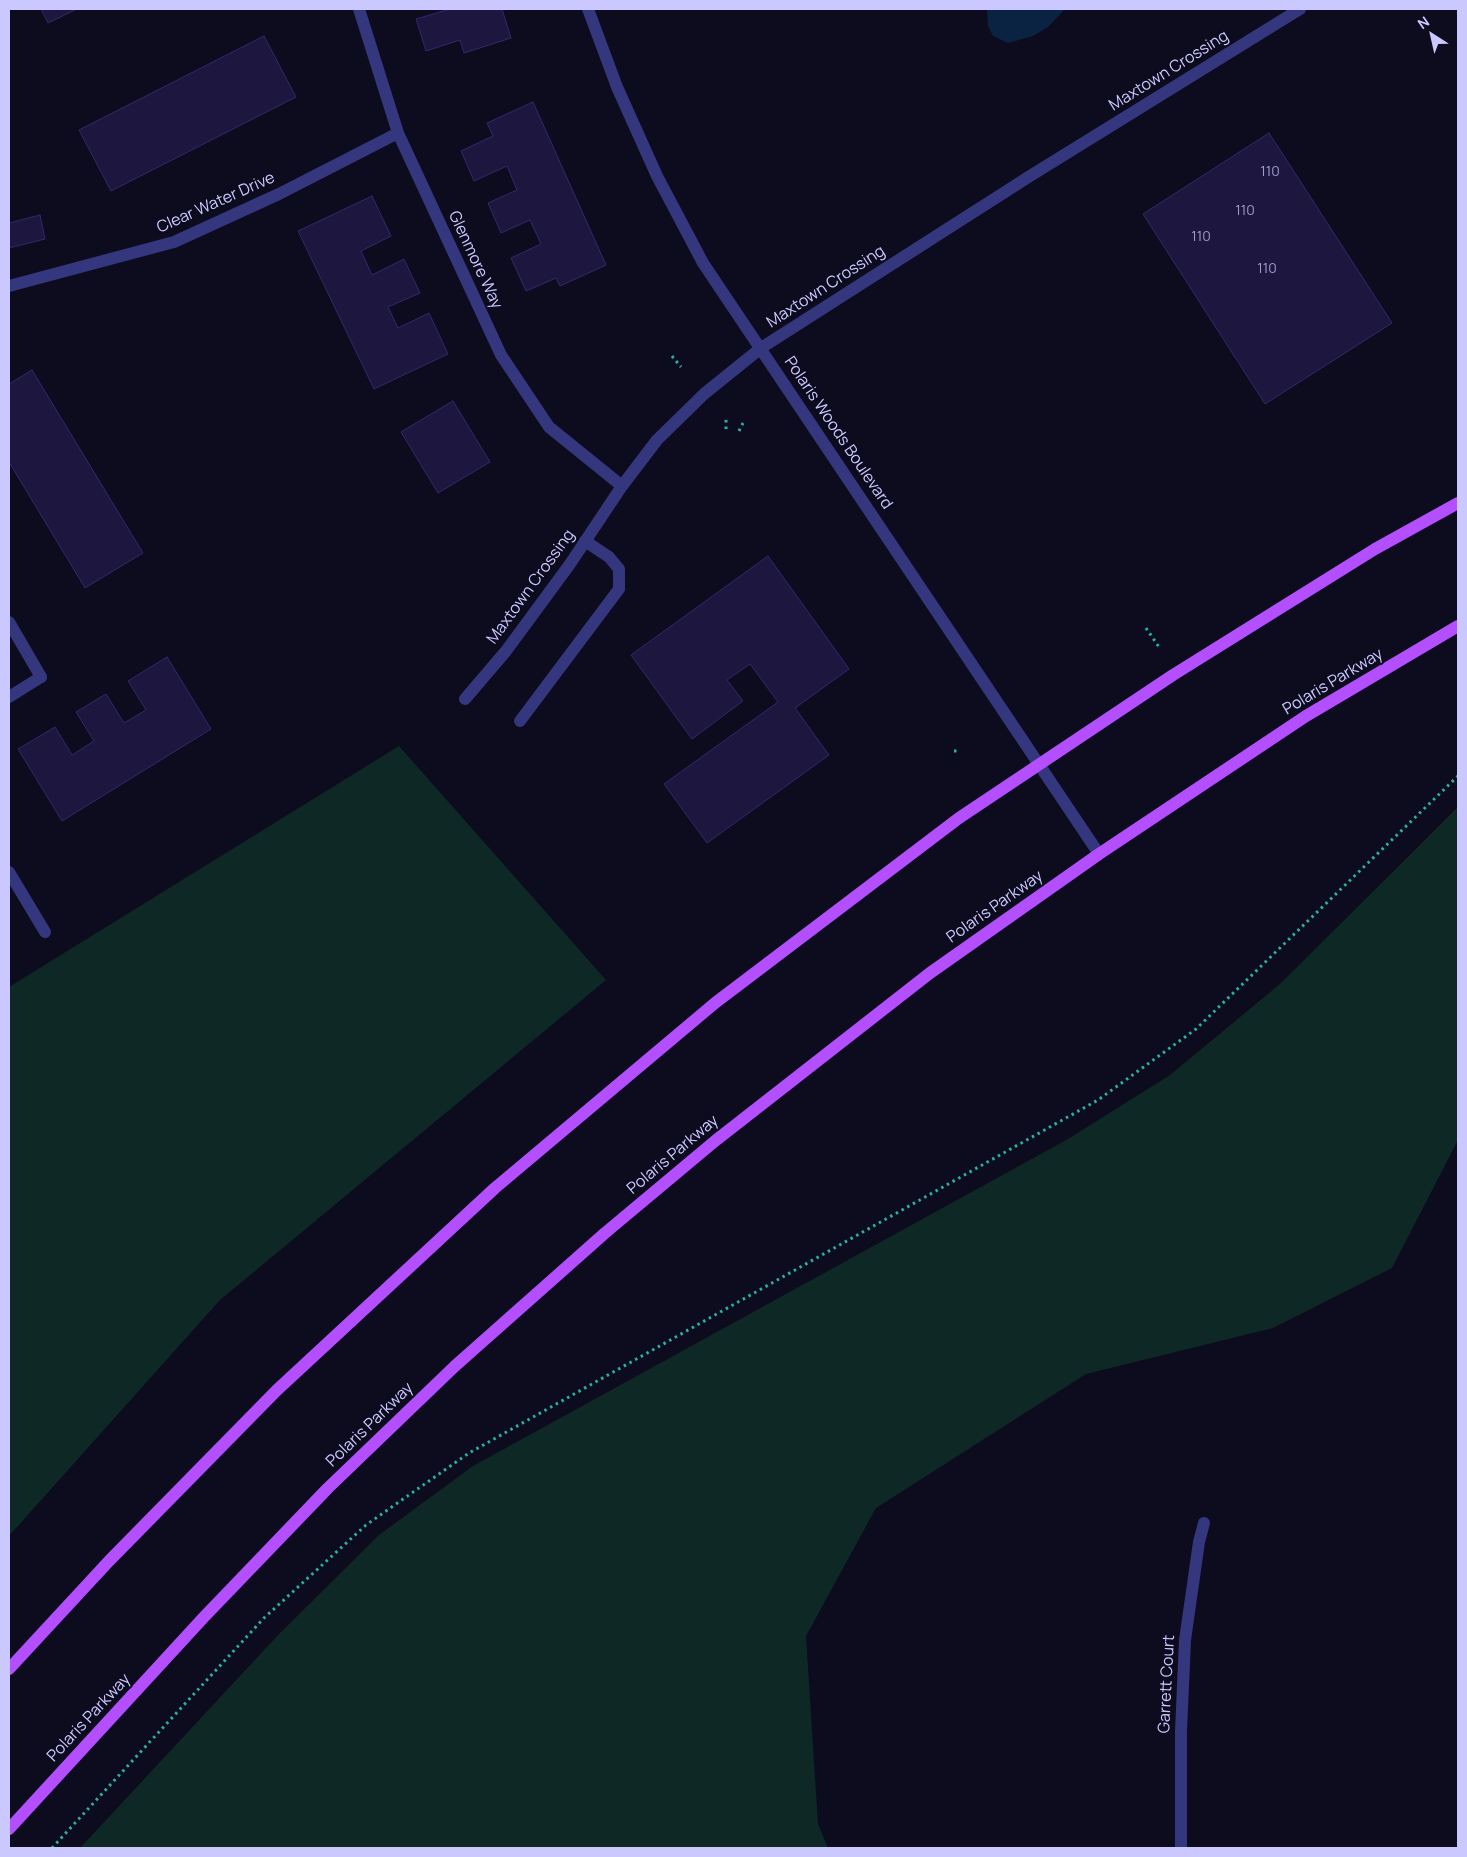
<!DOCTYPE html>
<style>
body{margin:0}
#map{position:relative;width:1467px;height:1857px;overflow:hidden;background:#0d0b1e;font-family:Manrope,sans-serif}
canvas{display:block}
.frame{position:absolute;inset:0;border:10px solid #cbc8ff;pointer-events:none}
.north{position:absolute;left:1407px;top:10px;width:50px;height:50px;-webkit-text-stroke:4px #0d0b1e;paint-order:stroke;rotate:325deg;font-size:14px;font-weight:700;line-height:20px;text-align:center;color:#cbc8ff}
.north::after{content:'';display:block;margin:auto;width:18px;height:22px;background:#cbc8ff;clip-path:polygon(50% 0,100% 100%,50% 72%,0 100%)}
</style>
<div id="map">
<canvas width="1467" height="1857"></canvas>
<div class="frame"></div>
<div class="north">N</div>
</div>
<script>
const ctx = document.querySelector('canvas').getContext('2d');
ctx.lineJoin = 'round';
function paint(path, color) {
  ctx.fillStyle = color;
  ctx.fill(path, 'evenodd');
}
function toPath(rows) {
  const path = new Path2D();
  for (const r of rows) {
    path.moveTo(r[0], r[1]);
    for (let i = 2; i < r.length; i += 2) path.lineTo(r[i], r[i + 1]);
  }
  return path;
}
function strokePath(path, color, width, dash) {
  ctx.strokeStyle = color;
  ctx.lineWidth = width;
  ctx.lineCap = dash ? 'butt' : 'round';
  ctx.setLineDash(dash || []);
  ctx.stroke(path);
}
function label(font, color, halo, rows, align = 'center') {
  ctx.font = font + ' Manrope,sans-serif';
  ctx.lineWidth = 4;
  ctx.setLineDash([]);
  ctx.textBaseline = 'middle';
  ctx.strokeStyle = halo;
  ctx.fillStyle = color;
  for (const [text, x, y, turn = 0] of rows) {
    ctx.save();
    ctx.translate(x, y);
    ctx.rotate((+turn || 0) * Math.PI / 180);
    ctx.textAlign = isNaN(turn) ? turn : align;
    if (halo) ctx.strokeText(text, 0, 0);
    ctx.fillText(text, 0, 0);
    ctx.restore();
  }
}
const green = toPath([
 [399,746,606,980,220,1300,9,1536,9,987],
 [1458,807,1458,1140,1392,1268,1273,1328,1086,1374,876,1508,806,1636,818,1824,828,1848,80,1848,279,1634,379,1535,473,1466,1068,1139,1170,1075,1280,984]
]);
const water = toPath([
 [987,9,1065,9,1048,27,1033,36,1008,43,993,36,988,26]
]);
const building = toPath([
 [41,9,77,9,48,23,41,9],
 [450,9,502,9,511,38,464,53,460,40,426,51,416,19,450,9],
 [264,36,296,97,111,191,79,130,264,36],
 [533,102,606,265,560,286,556,278,526,291,511,258,541,244,530,220,501,233,488,203,517,190,507,166,474,181,461,151,493,136,487,123,533,102],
 [1269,133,1392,323,1265,404,1143,214,1269,133],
 [372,196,391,236,361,251,372,275,404,259,420,293,388,307,398,328,429,313,448,354,374,389,298,231,372,196],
 [40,215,45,239,9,248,9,223,40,215],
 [32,370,143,553,85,588,9,462,9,384,32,370],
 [453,401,490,462,438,493,401,432,453,401],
 [768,556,849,669,795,708,829,755,707,843,664,784,778,702,750,664,727,680,743,701,692,739,631,655,768,556],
 [167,657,211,729,62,821,18,749,55,727,72,755,94,741,76,712,106,694,124,723,146,710,128,681,167,657]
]);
const path = toPath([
 [672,356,681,367],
 [726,420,726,429],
 [739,431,743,423],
 [1146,628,1159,647],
 [954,751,959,751],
 [52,1848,264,1618,366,1525,469,1453,1098,1100,1196,1029,1458,776]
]);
const lane = toPath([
 [9,697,41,677],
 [520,721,619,589,619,569,609,557,585,541]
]);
const street = toPath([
 [359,9,398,133,501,355,549,427,622,486],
 [588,9,617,87,657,176,703,263,1099,854],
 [9,286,174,242,279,194,398,133],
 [9,622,41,677],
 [465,699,506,651,570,564,622,486,657,440,704,394,761,348,1030,176,1300,9],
 [9,872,45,932],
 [1181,1848,1181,1731,1185,1640,1199,1542,1204,1523]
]);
const primary = toPath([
 [9,1669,109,1561,277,1390,495,1188,715,1003,959,818,1173,675,1375,549,1458,503],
 [9,1829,204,1617,328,1488,455,1366,605,1233,715,1141,930,973,1099,854,1306,716,1458,626]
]);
const numberNames = [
 ["110",1270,172],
 ["110",1245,211],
 ["110",1201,237],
 ["110",1267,269]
];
const streetNames = [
 ["Maxtown Crossing",1169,71,-32],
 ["Clear Water Drive",216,203,-24],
 ["Glenmore Way",475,260,65],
 ["Maxtown Crossing",826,287,-33],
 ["Polaris Woods Boulevard",838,433,56],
 ["Maxtown Crossing",531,587,-54],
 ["Polaris Parkway",1333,682,-31],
 ["Polaris Parkway",995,907,-35],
 ["Polaris Parkway",673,1155,-40],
 ["Polaris Parkway",370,1425,-44],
 ["Garrett Court",1167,1684,-87],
 ["Polaris Parkway",89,1718,-47]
];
paint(green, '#0e2825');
paint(water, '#0b2342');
paint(building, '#1d173f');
strokePath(building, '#32296b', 1);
strokePath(path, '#2ab1a1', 3, [2.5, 4]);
strokePath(lane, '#35377e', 12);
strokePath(street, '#35377e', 12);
strokePath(primary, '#b34fff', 12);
label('14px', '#a09ccf', null, numberNames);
label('16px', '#cbc8ff', '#0d0b1e', streetNames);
</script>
